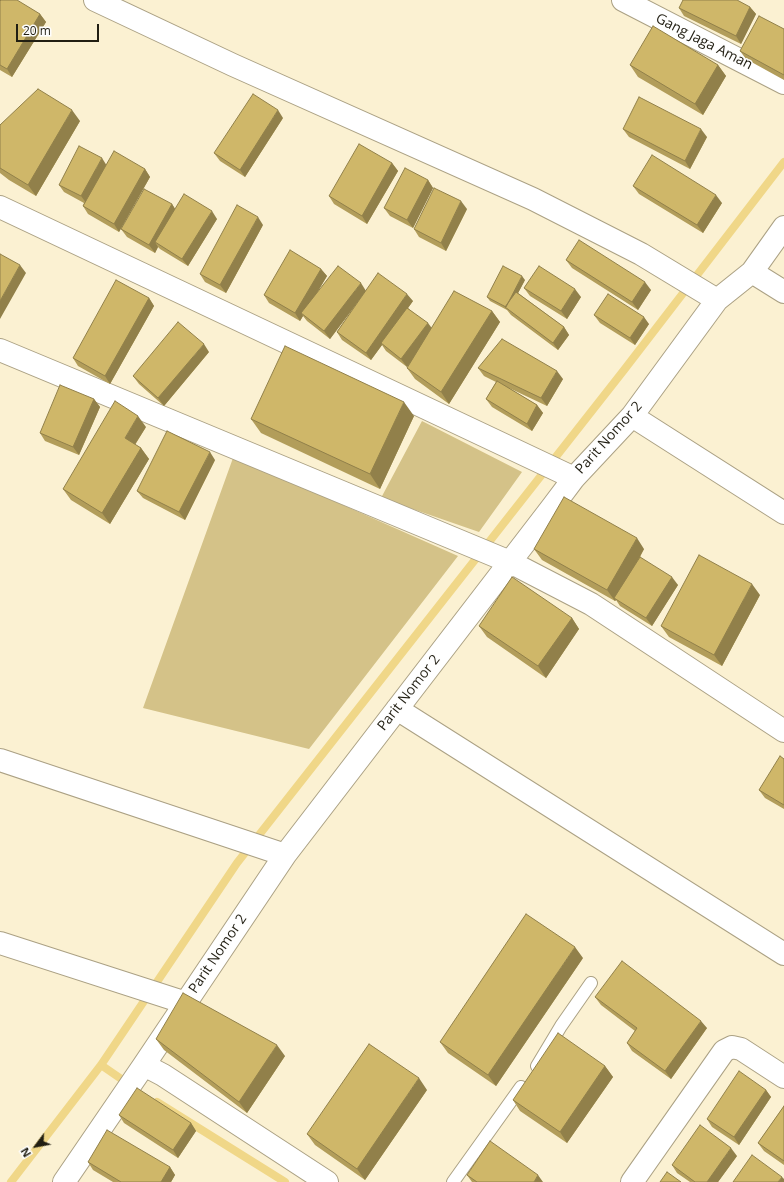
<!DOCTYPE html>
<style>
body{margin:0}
#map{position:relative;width:784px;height:1182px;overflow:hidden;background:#fbf1d2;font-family:"Open Sans",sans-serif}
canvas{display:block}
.north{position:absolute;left:16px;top:1126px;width:40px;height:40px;-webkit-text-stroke:3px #fefefe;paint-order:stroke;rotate:238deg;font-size:11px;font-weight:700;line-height:16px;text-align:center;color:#211e12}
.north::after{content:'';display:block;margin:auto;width:14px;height:18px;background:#211e12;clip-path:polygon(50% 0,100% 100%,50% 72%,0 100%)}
.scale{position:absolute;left:16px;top:24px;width:83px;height:18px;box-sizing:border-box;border:2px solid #211e12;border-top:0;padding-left:5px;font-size:12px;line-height:14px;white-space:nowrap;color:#211e12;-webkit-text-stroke:3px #fefefe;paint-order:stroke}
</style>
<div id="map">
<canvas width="784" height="1182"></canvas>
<div class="north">N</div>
<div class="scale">20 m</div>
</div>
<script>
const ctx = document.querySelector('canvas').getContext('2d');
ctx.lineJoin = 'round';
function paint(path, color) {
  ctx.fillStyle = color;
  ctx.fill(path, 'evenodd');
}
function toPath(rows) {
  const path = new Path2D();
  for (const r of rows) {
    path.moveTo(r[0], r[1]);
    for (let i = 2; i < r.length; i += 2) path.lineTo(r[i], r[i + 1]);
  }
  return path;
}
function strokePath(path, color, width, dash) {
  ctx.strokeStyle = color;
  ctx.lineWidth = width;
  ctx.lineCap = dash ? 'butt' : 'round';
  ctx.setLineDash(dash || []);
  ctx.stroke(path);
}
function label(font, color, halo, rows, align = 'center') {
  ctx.font = font + ' "Open Sans",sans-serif';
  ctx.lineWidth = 3;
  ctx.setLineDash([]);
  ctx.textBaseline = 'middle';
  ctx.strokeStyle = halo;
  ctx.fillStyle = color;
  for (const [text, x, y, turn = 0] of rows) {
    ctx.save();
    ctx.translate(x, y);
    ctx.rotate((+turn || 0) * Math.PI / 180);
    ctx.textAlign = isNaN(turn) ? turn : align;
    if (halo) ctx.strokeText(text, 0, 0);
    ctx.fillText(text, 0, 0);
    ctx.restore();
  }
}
const green = toPath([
 [422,421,522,472,479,532,381,498],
 [233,458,282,478,458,556,309,749,143,708]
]);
const stream = toPath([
 [101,1065,130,1085],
 [157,1102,285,1182],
 [11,1182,101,1065,237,863,624,370,784,162]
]);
const lane = toPath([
 [537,1066,561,1026,591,983],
 [453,1182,521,1087]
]);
const street = toPath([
 [95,0,233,65,533,199,641,254,717,300],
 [623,0,784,83],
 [0,207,574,478],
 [752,272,784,292],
 [0,350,510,562,591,604,784,731],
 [632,416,784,513],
 [397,709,784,954],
 [0,760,285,855],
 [0,943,186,1003],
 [144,1065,163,1075,327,1182],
 [64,1182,144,1065,285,855,553,506,574,478,632,416,717,300,752,272,784,227],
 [632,1182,724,1051,732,1047,741,1049,784,1077]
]);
const wall = toPath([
 [0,0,40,14,46,22,12,77,0,70],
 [750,7,756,14,741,44,684,16,679,8],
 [784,29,784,80,746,59,740,51],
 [630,65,718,65,726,76,703,115,638,77],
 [283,118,245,177,220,161,214,153],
 [80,121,36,196,9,180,0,173,0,125],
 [623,129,707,137,690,169,629,137],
 [392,163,398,171,367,224,334,204,329,196],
 [106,165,145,169,150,177,119,232,88,214,83,206,84,203,64,192,59,185],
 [428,180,433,188,413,228,390,216,384,208],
 [633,186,722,203,703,233,639,194],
 [172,204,175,209,217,219,188,266,160,249,158,247,155,253,127,237,121,229],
 [467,209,446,251,419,237,414,229],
 [263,225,226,293,205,282,200,274],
 [566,260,651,290,638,310,572,268],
 [321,269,327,276,318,291,366,291,413,301,408,308,431,328,492,311,500,322,449,404,415,379,407,368,411,362,407,367,386,351,382,345,371,360,342,340,337,332,364,294,330,339,307,321,303,316,300,321,269,303,264,295],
 [525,280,518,293,564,327,569,335,558,350,511,315,507,310,490,301,487,297],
 [524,288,581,297,567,319,530,296],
 [149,298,154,306,110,384,78,366,73,358],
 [594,315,649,324,635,345,600,323],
 [209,352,164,406,139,384,133,376],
 [478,368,563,379,547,406,509,388,537,405,543,413,532,431,492,407,486,399,496,382,484,376],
 [94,399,100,407,79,455,45,441,40,433],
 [414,416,380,489,261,433,251,419],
 [146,427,135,445,141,448,149,459,110,524,71,500,63,489],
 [215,460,185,520,143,498,137,491],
 [534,549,644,549,640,557,678,585,652,626,620,606,616,600,615,601,542,560],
 [760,595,722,666,669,637,661,626],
 [572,618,579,629,546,678,487,637,479,626],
 [784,759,784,809,765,798,759,790],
 [583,958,496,1086,448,1053,440,1042],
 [595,997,707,1028,671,1079,632,1051,627,1043,635,1031,601,1005],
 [156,1039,285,1056,247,1113,164,1050],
 [605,1066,613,1077,567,1143,520,1111,513,1100],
 [427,1090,365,1180,315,1145,307,1134],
 [766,1090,771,1097,739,1145,712,1127,707,1119],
 [784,1106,784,1165,764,1151,758,1143],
 [119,1115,191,1123,196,1131,178,1158,124,1123],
 [737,1156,718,1182,690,1182,677,1173,672,1165],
 [88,1162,170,1167,175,1175,171,1182,113,1182,93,1170],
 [467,1175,543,1182,472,1182]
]);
const shadedWall = toPath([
 [750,7,756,14,741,44,736,36],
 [40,14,46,22,12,77,7,69],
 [718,65,726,76,703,115,695,104],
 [72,110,80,121,36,196,28,185],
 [278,110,283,118,245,177,240,170],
 [701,129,707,137,690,169,685,161],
 [102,158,107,166,87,204,81,196],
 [392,163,398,171,367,224,362,216],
 [145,169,150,177,119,232,114,224],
 [428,180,433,188,413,228,407,220],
 [716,195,722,203,703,233,697,225],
 [461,201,467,209,446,251,441,243],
 [172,204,177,212,155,242,158,247,155,253,149,245],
 [212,211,217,219,188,266,182,259],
 [258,217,263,225,226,293,220,285],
 [20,265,26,273,0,319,0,301],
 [321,269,327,276,304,315,301,313,303,316,300,321,295,313],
 [522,276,525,280,509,310,506,307],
 [645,282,651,290,638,310,632,302],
 [361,283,366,291,330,339,324,331],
 [575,289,581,297,567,319,561,311],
 [407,294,413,301,382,344,381,343,382,345,371,360,366,353],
 [149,298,154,306,110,384,105,376],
 [492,311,500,322,449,404,441,392],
 [644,317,649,324,635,345,630,338],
 [428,323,434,331,407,367,401,359],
 [564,327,569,335,558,350,553,343],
 [204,344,209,352,164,406,158,398],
 [557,371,563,379,547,406,541,398],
 [94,399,100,407,79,455,73,447],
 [404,402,414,416,380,489,370,474],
 [537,405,543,413,532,431,527,424],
 [138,416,146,427,132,449,125,438],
 [141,448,149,459,110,524,102,513],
 [210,452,215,460,185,520,179,512],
 [637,538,644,549,616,599,614,598,616,600,615,601,607,590],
 [672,577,678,585,652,626,646,618],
 [752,584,760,595,722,666,714,655],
 [572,618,579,629,546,678,538,666],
 [575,947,583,958,496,1086,488,1075],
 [701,1021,707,1028,671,1079,665,1071],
 [277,1045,285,1056,247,1113,239,1102],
 [605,1066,613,1077,567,1143,560,1132],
 [419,1078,427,1090,365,1180,357,1169],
 [766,1090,771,1097,739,1145,734,1137],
 [191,1123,196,1131,178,1158,173,1150],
 [731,1148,737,1156,718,1182,707,1182],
 [170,1167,175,1175,171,1182,161,1182],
 [538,1175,543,1182,534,1182],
 [782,1177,784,1179,784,1182,778,1182]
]);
const building = toPath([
 [1,0,17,0,40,14,7,69,0,65,0,1,1,0],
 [683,0,737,0,750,7,736,36,679,8,683,0],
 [759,16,784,29,784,75,740,51,759,16],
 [653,26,718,65,695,104,630,65,653,26],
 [38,89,72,110,28,185,0,168,0,125,38,89],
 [253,94,278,110,240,170,214,153,253,94],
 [639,97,701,129,685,161,623,129,639,97],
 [359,144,392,163,362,216,329,196,359,144],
 [79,146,102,158,81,196,59,185,79,146],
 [114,151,145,169,114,224,83,206,114,151],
 [652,155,716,195,697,225,633,186,652,155],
 [405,168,428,180,407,220,384,208,405,168],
 [434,188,461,201,441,243,414,229,434,188],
 [144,189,172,204,149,245,121,229,144,189],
 [184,194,212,211,182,259,155,242,184,194],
 [237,205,258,217,220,285,200,274,237,205],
 [579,240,645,282,632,302,566,260,579,240],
 [290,250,321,269,295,313,264,295,290,250],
 [0,254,20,265,0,301,0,254],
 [338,266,361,283,324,331,301,313,338,266],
 [503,266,522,276,506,307,487,297,503,266],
 [539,266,575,289,561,311,524,288,539,266],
 [378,273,407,294,366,353,337,332,378,273],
 [116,280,149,298,105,376,73,358,116,280],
 [454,291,492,311,441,392,407,368,454,291],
 [516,292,564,327,553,343,505,307,516,292],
 [608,294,644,317,630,338,594,315,608,294],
 [407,308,428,323,401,359,381,343,407,308],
 [178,322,204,344,158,398,133,376,178,322],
 [502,339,557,371,541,398,478,368,502,339],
 [285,346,404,402,370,474,251,419,285,346],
 [497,381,537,405,527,424,486,399,497,381],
 [60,385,94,399,73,447,40,433,60,385],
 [115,401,138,416,125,438,141,448,102,513,63,489,115,401],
 [167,431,210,452,179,512,137,491,167,431],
 [564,497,637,538,607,590,534,549,564,497],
 [699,555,752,584,714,655,661,626,699,555],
 [640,557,672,577,646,618,614,598,640,557],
 [512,577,572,618,538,666,479,626,512,577],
 [780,756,784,759,784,805,759,790,780,756],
 [526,914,575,947,488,1075,440,1042,526,914],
 [622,961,701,1021,665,1071,627,1043,637,1028,595,997,622,961],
 [183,993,277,1045,239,1102,156,1039,183,993],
 [558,1033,605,1066,560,1132,513,1100,558,1033],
 [369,1044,419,1078,357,1169,307,1134,369,1044],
 [739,1071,766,1090,734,1137,707,1119,739,1071],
 [137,1088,191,1123,173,1150,119,1115,137,1088],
 [784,1106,784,1161,758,1143,784,1106],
 [700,1125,731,1148,707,1182,695,1182,672,1165,700,1125],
 [107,1130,170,1167,161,1182,121,1182,88,1162,107,1130],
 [490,1141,538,1175,534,1182,477,1182,467,1175,490,1141],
 [752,1155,782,1177,778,1182,733,1182,752,1155],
 [667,1172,681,1182,660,1182,667,1172]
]);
const streetNames = [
 ["Gang Jaga Aman",704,42,27],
 ["Parit Nomor 2",609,438,-48],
 ["Parit Nomor 2",409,693,-52],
 ["Parit Nomor 2",218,954,-56]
];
paint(green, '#d4c288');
strokePath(stream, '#f0d788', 8);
strokePath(lane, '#aba184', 14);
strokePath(street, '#aba184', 24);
strokePath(lane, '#fff', 12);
strokePath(street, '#fff', 22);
paint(wall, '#b29d5a');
paint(shadedWall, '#91804a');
paint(building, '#cfb769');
strokePath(building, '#91804a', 1);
label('14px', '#211e12', '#fefefe', streetNames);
</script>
